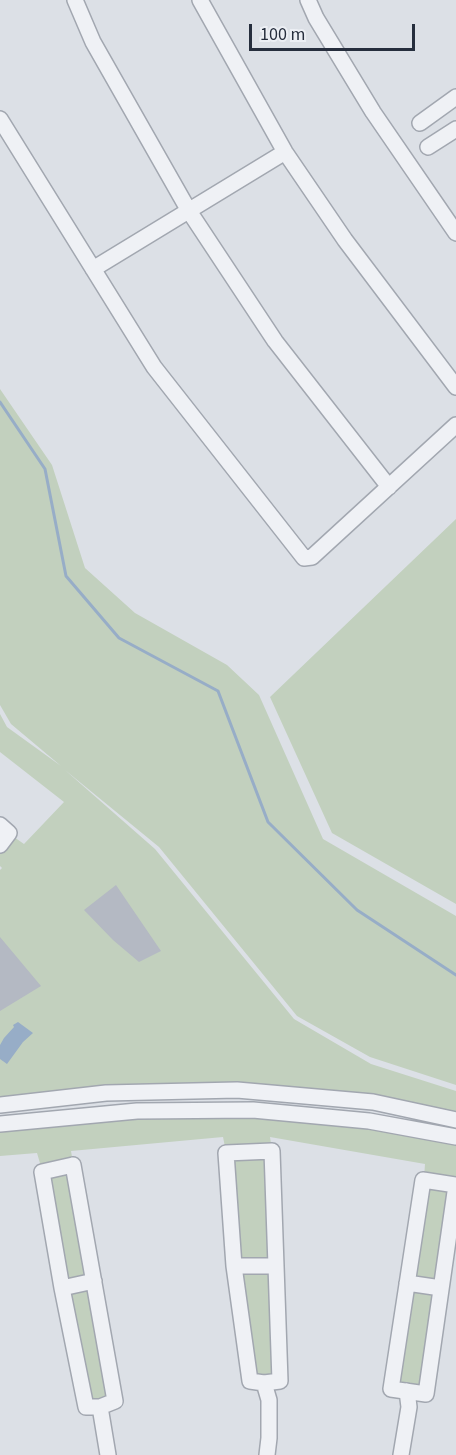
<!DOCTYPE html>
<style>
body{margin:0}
#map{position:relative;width:456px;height:1455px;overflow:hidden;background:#dce0e6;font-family:"Source Sans 3",sans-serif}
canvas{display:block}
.scale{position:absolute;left:249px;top:24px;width:166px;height:27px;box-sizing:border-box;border:3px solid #262e3d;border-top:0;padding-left:8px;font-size:18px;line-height:21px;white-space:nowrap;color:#262e3d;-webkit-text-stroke:4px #eceff4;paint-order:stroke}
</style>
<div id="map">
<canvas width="456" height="1455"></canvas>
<div class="scale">100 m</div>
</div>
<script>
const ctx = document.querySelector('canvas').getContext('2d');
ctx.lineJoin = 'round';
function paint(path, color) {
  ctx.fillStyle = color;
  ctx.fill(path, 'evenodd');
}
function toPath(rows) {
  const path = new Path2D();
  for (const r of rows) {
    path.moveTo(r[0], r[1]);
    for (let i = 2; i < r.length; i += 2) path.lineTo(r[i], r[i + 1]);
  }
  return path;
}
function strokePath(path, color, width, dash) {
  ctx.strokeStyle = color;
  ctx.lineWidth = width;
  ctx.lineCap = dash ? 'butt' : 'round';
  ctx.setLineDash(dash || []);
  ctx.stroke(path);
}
const green = toPath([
 [0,389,52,465,85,568,135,613,227,665,259,695,323,839,456,916,456,1085,370,1057,297,1016,159,847,65,770,155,849,294,1019,371,1064,456,1091,456,1119,298,1092,0,1104,0,870,2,868,0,866,0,849,11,835,24,844,64,802,0,752,0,714,7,727,61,766,11,724,0,705],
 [456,519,456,904,332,833,270,697],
 [253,1112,456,1140,456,1183,424,1178,425,1164,270,1137,272,1150,226,1152,223,1137,71,1151,73,1163,42,1170,37,1153,0,1156,0,1126,137,1113],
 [268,1156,272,1261,239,1260,232,1158],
 [70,1169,89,1276,66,1283,48,1175],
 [426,1183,453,1187,439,1285,411,1281],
 [270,1271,274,1375,254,1375,240,1272],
 [90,1286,111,1398,89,1405,68,1291],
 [411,1288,437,1292,424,1390,394,1386]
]);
const water = toPath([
 [18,1022,33,1033,23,1042,7,1064,0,1059,0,1045,4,1038,14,1027,13,1025]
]);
const stream = toPath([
 [0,402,45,469,66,576,119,638,218,691,268,822,357,910,456,975]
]);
const building = toPath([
 [116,885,161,951,139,962,113,940,84,910],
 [0,937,41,986,0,1011]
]);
const minor = toPath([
 [75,0,93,42,189,211,275,341,389,487],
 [200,0,285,152,345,240,456,387],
 [308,0,316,18,373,112,456,233],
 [0,119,154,367,304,558,312,557,456,425],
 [420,123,456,97],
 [428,147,456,129],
 [93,269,285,152],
 [0,825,9,833,0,845],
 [0,1105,106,1093,237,1090,373,1102,456,1120],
 [0,1124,137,1111,253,1110,369,1121,456,1137],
 [272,1151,280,1381,264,1383,250,1381,234,1266,226,1153,272,1151],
 [73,1165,115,1401,100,1407,86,1407,62,1288,42,1172,73,1165],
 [423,1180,456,1185,426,1394,391,1389,423,1180],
 [234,1266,275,1266],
 [407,1283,441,1288],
 [62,1288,94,1281],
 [264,1383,269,1400,269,1438,267,1455],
 [100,1407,108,1455],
 [401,1455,409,1407,407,1391]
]);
paint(green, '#c2d0be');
paint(water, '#97adc7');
strokePath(stream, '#97adc7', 3);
paint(building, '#b4b9c3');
strokePath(minor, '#a2a7b0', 18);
strokePath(minor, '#eff1f5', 15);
</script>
